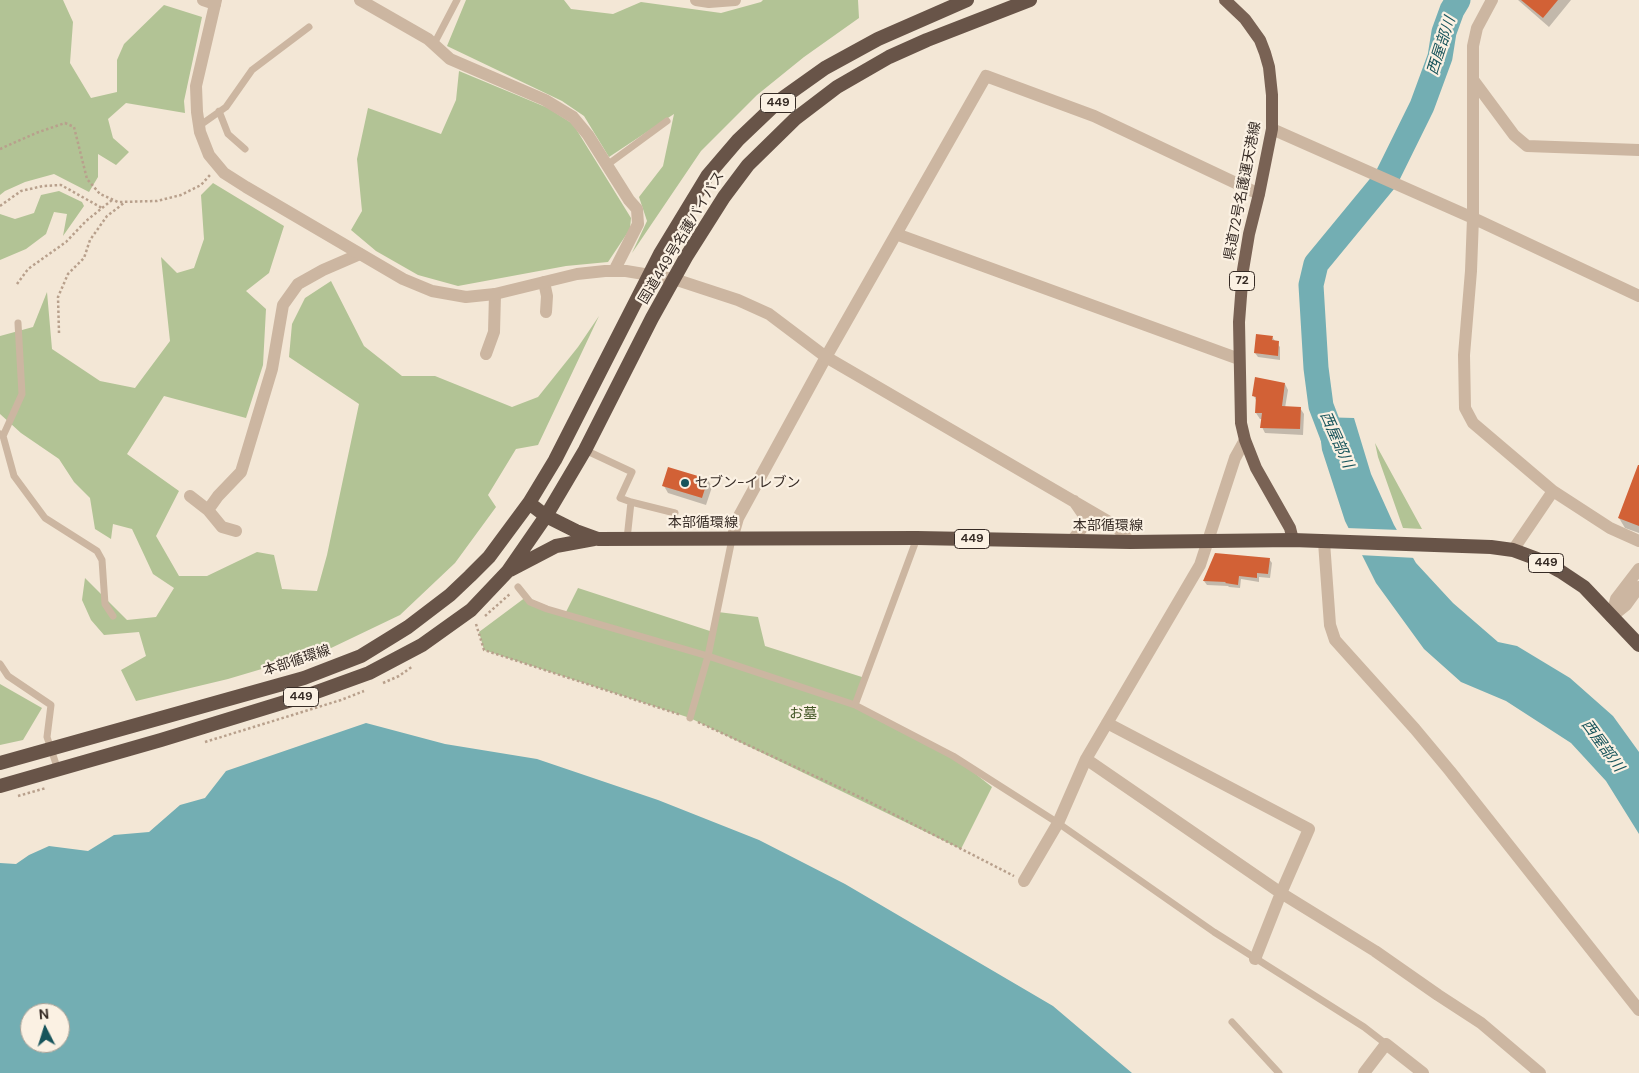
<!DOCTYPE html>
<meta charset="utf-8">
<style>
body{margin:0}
#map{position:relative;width:1639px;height:1073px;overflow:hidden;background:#f3e7d6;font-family:"DM Sans",sans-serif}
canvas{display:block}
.north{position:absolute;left:20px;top:1003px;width:50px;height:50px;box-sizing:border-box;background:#fbf1e3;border:1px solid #aca297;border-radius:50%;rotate:355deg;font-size:14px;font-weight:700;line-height:20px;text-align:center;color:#362b25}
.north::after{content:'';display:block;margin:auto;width:18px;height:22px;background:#17545b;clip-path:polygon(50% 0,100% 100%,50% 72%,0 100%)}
</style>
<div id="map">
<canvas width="1639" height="1073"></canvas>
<div class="north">N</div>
</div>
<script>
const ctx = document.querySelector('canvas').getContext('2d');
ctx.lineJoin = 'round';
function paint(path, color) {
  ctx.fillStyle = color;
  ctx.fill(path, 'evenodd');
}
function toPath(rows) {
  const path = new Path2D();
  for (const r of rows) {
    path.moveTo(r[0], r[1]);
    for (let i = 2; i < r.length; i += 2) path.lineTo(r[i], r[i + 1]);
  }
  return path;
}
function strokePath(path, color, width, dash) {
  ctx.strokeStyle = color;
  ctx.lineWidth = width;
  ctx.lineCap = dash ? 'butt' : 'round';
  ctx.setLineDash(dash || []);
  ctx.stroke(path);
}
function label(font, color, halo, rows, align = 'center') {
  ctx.font = font + ' "DM Sans","Noto Sans JP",sans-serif';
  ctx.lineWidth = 4.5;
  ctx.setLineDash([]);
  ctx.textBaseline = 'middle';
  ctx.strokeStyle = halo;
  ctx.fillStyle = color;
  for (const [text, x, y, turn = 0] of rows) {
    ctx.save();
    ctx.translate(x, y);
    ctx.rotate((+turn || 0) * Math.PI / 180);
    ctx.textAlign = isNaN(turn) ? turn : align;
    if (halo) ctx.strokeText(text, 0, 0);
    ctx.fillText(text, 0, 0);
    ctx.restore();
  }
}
const green = toPath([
 [0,0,63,0,73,22,70,63,91,98,117,92,117,60,124,44,164,5,202,17,184,101,185,113,126,103,108,119,113,138,129,152,116,165,98,154,98,177,89,192,54,174,25,182,5,191,0,195],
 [466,0,564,0,571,9,613,14,641,2,721,13,761,2,763,0,858,0,859,18,804,57,757,95,701,151,632,253,647,221,639,197,663,166,674,114,609,157,584,116,562,101,447,46],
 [459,71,548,108,573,124,631,218,630,229,608,262,566,266,458,286,418,275,376,251,351,230,362,211,357,159,368,108,441,134,456,100],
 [213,183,284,226,269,273,246,291,266,309,263,365,246,418,164,396,127,454,179,491,156,536,179,576,207,576,257,552,274,555,282,589,317,591,327,555,359,404,289,357,292,324,305,298,331,281,364,346,402,376,435,376,512,407,538,397,578,347,599,316,538,445,516,449,488,495,496,507,455,563,400,615,329,649,228,679,136,701,121,670,146,656,139,632,104,635,91,620,82,600,85,578,127,620,156,617,174,588,153,574,132,529,113,524,111,539,95,529,90,498,74,482,59,459,21,433,0,414,0,336,33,327,47,292,52,349,100,381,135,388,170,341,161,257,177,273,194,268,204,239,201,195],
 [59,191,82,202,84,206,63,236,67,214,54,212,46,234,26,249,0,260,0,214,15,219,34,213,41,195],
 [1375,443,1422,529,1403,528,1378,457],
 [578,588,713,632,718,612,758,617,765,646,865,678,855,704,953,756,992,787,961,849,690,718,484,650,479,632,526,597,565,614],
 [0,684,42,708,23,740,0,745]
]);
const water = toPath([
 [1318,417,1354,418,1371,474,1394,525,1416,563,1453,603,1498,642,1517,646,1570,678,1613,716,1639,752,1639,834,1606,781,1571,743,1506,701,1461,682,1424,649,1376,583,1345,521,1322,450],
 [366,723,445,744,537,759,658,800,759,840,845,884,1053,1006,1132,1073,0,1073,0,863,16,864,29,855,49,846,88,851,114,835,149,832,180,805,205,798,226,771],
 [30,1013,60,1013,60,1043,30,1043]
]);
const pier = toPath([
 [1346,528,1400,530,1416,558,1359,555]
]);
const shadow = toPath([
 [1518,0,1571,0,1549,27],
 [1272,337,1280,347,1280,360,1258,357,1255,353],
 [1285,384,1288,390,1285,408,1300,408,1304,414,1303,435,1265,433,1262,427,1262,419,1260,419,1256,413,1257,402,1254,396],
 [1639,466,1639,533,1625,528,1619,518],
 [708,480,712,487,706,505,668,493,664,486],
 [1269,559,1272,563,1270,578,1259,577,1259,582,1241,579,1240,588,1229,587,1228,586,1207,585,1204,581]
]);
const river = toPath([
 [1337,448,1321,406,1316,368,1311,285,1316,264,1386,179,1422,106,1440,57,1444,32,1452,10,1458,0]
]);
const building = toPath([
 [1521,0,1558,0,1543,18],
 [1256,334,1273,336,1272,340,1279,341,1278,356,1254,353],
 [1255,377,1285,383,1282,406,1301,407,1300,429,1260,428,1262,413,1255,413,1256,397,1252,396],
 [1638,465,1639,465,1639,526,1618,518],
 [668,467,708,479,702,498,662,486],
 [1215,553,1270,558,1268,574,1257,573,1257,578,1239,576,1238,585,1225,583,1226,582,1203,581]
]);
const path = toPath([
 [0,149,36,133,65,123,74,127,87,179,100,194,118,202,157,201,181,195,201,185,210,175],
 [0,206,21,191,43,186,61,185,102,208],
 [17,284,28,269,66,242,86,221,112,200],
 [59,333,58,297,68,274,84,258,90,240,107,216,124,203],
 [485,616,511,593],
 [476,624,484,650,681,715],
 [383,683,399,676,413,666],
 [698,722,860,797,1014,876],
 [205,742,341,700,364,691],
 [18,796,46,788]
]);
const service = toPath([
 [434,44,457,0],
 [219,111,228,134,245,149],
 [199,126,226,107,252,70,309,27],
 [607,165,667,121],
 [0,434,3,436,22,394,18,323],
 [3,436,14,476,45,518,97,551,102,560,105,604,113,616],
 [585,450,632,472,620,498,631,502,627,539],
 [631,502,675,513],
 [518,587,530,602,547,609,708,656,855,705,953,756,1058,823,1214,932,1364,1027,1386,1044],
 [0,664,8,676,51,705,47,737,58,770],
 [855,705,917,538],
 [690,718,708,656,732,539],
 [1232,1022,1279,1073]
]);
const minor = toPath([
 [203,0,215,4],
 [360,0,428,39,450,59,545,100,573,117,588,135,629,200,637,209,638,224,614,271],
 [696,0,709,2,735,0],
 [1492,0,1477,28,1473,46,1473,218,1471,271,1464,355,1465,408,1473,423,1553,491,1610,528,1639,541],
 [1474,81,1514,135,1527,146,1639,150],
 [1272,129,1473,218,1639,296],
 [896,234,1239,359],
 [544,282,547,296,546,312],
 [486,354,494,332,495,294],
 [190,496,208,510],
 [236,531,222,527,208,510,218,496,241,472,272,369,283,305,298,284,323,270,360,254],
 [732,539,738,518,826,357,986,76,1094,116,1259,194],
 [1324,542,1330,625,1335,640,1415,729,1450,771,1639,1010],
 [1513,550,1553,491],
 [1611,617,1616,599,1639,569],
 [1611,617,1626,605,1639,587],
 [1107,723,1309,829,1281,893,1255,959],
 [1086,759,1281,893,1375,951,1438,995,1481,1023,1540,1073],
 [1024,881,1058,823,1086,759,1200,565,1235,458,1245,440],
 [1364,1073,1386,1044,1423,1073]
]);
const tertiary = toPath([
 [216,0,196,86,197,112,200,132,209,155,224,173,246,187,403,279,432,291,466,297,495,294,577,274,605,271,626,271,674,279,738,300,769,314,826,357,1116,526,1130,542],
 [1071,542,1082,528,1083,523,1083,514,1074,501]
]);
const primary = toPath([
 [1225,0,1245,19,1260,40,1265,53,1269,67,1272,95,1272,129,1259,194,1249,234,1243,270,1239,322,1241,423,1245,440,1256,468,1290,528,1293,540]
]);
const trunk = toPath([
 [529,503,546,516,576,531,598,539,917,538,1130,542,1293,540,1491,547,1513,550,1540,560,1560,571,1584,587,1639,645],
 [510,570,556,546,594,539],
 [0,763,304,678,361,656,408,627,450,595,470,576,489,557,529,503,555,460,660,254,708,175,738,140,780,100,825,68,878,39,967,0],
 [0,786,161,740,311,694,369,673,422,645,471,610,508,571,546,516,585,450,652,318,686,257,724,197,748,165,795,119,837,87,889,57,927,40,1030,0]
]);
const markers = [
 [685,483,5,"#17545b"]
];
const shields = [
 [778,103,35],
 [1242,281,25],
 [972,539,35],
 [1546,563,35],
 [301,697,35]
];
const shieldNames = [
 ["449",778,103],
 ["72",1242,281],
 ["449",972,539],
 ["449",1546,563],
 ["449",301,697]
];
const streetNames = [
 ["県道72号名護運天港線",1243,191,-79],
 ["国道449号名護バイパス",682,238,-59],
 ["本部循環線",703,523],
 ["本部循環線",1108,526],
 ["本部循環線",297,661,-18]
];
const poiNames = [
 ["セブン-イレブン",695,483]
];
const parkNames = [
 ["お墓",803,714]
];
const waterNames = [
 ["西屋部川",1442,46,-72],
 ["西屋部川",1336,440,66],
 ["西屋部川",1602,746,54]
];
paint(green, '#b2c395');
paint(water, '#73aeb3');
paint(pier, '#f3e7d6');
paint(shadow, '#0003');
strokePath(river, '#73aeb3', 25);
paint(building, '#d26136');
strokePath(path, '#b8a08c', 2.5, [2.5, 2.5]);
strokePath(service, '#ccb6a1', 7);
strokePath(minor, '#ccb6a1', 12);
strokePath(tertiary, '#ccb6a1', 12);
strokePath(primary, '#796254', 12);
strokePath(trunk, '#685448', 14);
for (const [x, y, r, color] of markers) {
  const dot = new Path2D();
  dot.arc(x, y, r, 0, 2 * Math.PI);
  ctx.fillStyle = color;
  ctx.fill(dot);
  strokePath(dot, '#fbf1e3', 2);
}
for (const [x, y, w] of shields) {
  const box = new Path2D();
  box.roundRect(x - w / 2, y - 9.5, w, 19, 4);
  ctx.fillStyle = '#fbf1e3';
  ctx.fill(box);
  strokePath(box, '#362b25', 1);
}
label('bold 12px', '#362b25', null, shieldNames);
label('14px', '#362b25', '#fbf1e3', streetNames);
label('14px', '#362b25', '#fbf1e3', poiNames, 'left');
label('14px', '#435626', '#fbf1e3', parkNames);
label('italic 15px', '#17545b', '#fbf1e3', waterNames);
</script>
